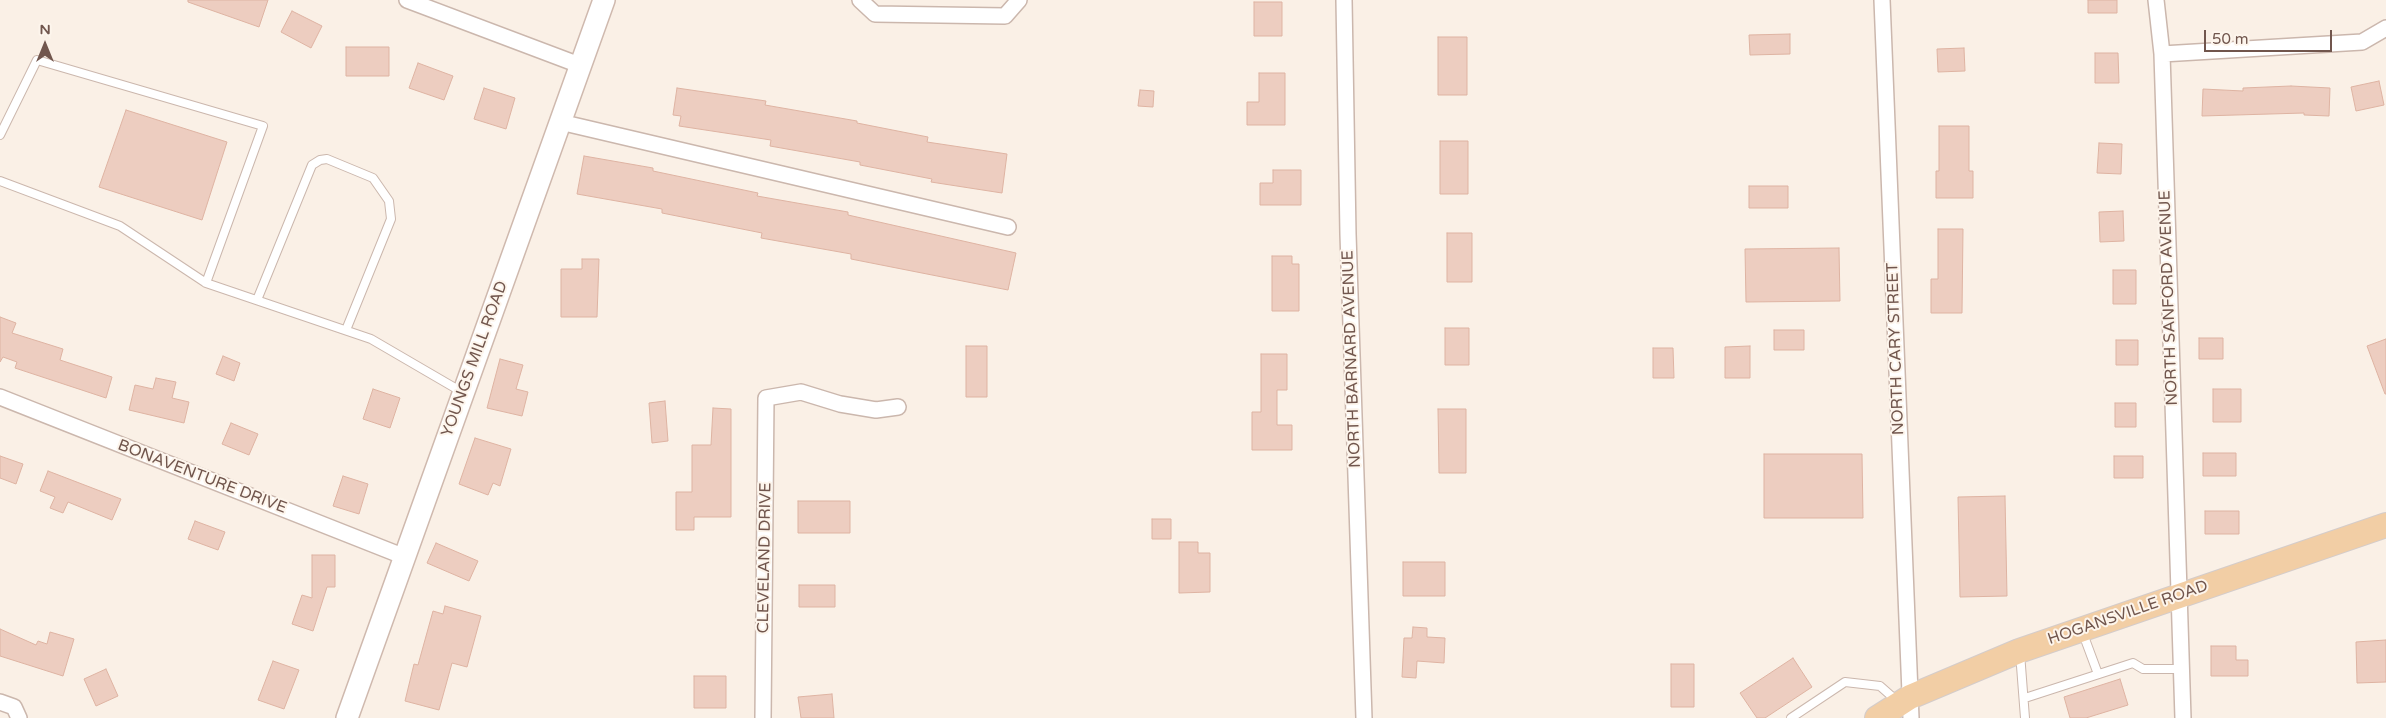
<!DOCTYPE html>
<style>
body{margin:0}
#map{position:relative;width:2386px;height:718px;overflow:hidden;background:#faf0e6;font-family:"Varela Round",sans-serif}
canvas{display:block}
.north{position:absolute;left:20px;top:20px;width:50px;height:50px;-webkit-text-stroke:4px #fdf5ec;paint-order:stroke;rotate:0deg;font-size:14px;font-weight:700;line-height:20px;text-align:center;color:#71564d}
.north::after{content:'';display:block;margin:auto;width:18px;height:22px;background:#71564d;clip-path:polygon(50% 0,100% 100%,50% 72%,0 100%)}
.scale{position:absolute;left:2204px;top:30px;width:128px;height:22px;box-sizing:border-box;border:2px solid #71564d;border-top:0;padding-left:6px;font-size:15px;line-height:18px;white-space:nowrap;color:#71564d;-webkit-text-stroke:4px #fdf5ec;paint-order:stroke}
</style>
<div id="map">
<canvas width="2386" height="718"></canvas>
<div class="north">N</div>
<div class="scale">50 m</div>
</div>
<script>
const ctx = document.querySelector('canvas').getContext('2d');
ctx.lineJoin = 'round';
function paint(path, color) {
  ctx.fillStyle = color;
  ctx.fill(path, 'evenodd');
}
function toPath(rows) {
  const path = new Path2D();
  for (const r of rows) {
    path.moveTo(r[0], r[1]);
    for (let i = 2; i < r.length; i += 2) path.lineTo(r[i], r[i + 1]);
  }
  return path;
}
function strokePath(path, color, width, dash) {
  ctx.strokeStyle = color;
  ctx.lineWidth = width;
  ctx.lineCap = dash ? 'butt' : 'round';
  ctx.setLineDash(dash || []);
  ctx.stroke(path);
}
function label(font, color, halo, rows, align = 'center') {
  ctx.font = font + ' "Varela Round",sans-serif';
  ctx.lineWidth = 4;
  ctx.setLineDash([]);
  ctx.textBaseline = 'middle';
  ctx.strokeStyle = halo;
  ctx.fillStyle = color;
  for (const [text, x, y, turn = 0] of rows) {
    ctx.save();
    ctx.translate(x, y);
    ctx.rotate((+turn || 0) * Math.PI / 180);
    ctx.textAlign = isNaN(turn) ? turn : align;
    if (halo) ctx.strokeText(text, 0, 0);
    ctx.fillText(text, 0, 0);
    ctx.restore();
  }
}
const building = toPath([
 [188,0,268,0,259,27,188,2,188,0],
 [2088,0,2117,0,2117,13,2088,13,2088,0],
 [1254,2,1282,2,1282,36,1254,36,1254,2],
 [292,11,322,26,311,48,281,32,292,11],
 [1790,34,1790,54,1750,55,1749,35,1790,34],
 [1438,37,1467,37,1467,95,1438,95,1438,37],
 [346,47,389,47,389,76,346,76,346,47],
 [1964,48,1965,71,1938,72,1937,49,1964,48],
 [2095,53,2118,53,2119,83,2095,83,2095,53],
 [418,63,453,76,444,100,409,88,418,63],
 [1259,73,1285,73,1285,125,1247,125,1247,102,1259,102,1259,73],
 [2379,81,2384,105,2356,111,2351,87,2379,81],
 [2291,86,2330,88,2329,116,2304,115,2304,113,2202,116,2203,89,2243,91,2243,88,2291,86],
 [484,88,515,98,506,129,474,119,484,88],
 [677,88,766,101,765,105,857,121,857,123,928,137,927,142,1007,154,1002,193,931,182,932,179,860,165,860,162,770,146,771,140,679,126,681,116,673,115,677,88],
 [1140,90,1154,91,1153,107,1138,106,1140,90],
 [126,110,227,142,202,220,99,187,126,110],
 [1939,126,1969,126,1969,171,1973,171,1973,198,1936,198,1936,171,1939,171,1939,126],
 [1440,141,1468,141,1468,194,1440,194,1440,141],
 [2099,143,2122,144,2121,174,2097,173,2099,143],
 [584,156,653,168,653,171,758,193,757,196,848,212,848,215,1016,253,1008,290,851,259,851,254,761,238,762,233,662,213,662,209,577,194,584,156],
 [1273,170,1301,170,1301,205,1260,205,1260,183,1273,183,1273,170],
 [1749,186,1788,186,1788,208,1749,208,1749,186],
 [2123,211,2124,241,2100,242,2099,212,2123,211],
 [1938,229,1963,229,1962,313,1931,313,1931,279,1938,279,1938,229],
 [1447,233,1472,233,1472,282,1447,282,1447,233],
 [1839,248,1840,301,1746,302,1745,249,1839,248],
 [1272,256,1292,256,1292,264,1299,264,1299,311,1272,311,1272,256],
 [582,259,599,259,597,317,561,317,561,269,582,269,582,259],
 [2113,270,2136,270,2136,304,2113,304,2113,270],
 [0,317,16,323,12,333,63,349,60,360,112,377,106,398,15,368,17,362,3,357,0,362,0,317],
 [1445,328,1469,328,1469,365,1445,365,1445,328],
 [1774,330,1804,330,1804,350,1774,350,1774,330],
 [2199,338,2223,338,2223,359,2199,359,2199,338],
 [2386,339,2386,394,2385,394,2367,346,2386,339],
 [2116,340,2138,340,2138,365,2116,365,2116,340],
 [966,346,987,346,987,397,966,397,966,346],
 [1750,346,1750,378,1725,378,1725,347,1750,346],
 [1653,348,1673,348,1674,378,1653,378,1653,348],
 [1261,354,1287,354,1287,390,1277,390,1277,425,1292,425,1292,450,1252,450,1252,412,1261,412,1261,354],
 [223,356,240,363,234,381,216,374,223,356],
 [500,359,523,365,516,389,528,392,522,416,487,408,500,359],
 [156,378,176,382,172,398,189,402,184,423,129,410,135,385,153,389,156,378],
 [373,389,400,398,390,428,363,419,373,389],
 [2213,389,2241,389,2241,422,2213,422,2213,389],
 [665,401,668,441,652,443,649,403,665,401],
 [2115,403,2136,403,2136,427,2115,427,2115,403],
 [713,408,731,409,731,517,694,517,694,530,676,530,676,492,692,492,692,445,711,445,713,408],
 [1438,409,1466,409,1466,473,1439,473,1438,409],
 [231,423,258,434,249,455,222,444,231,423],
 [475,438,511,449,500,486,493,483,488,495,459,484,475,438],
 [2203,453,2236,453,2236,476,2203,476,2203,453],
 [1764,454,1862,454,1863,518,1764,518,1764,454],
 [0,456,23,464,16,484,0,478,0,456],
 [2114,456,2143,456,2143,478,2114,478,2114,456],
 [48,471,121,499,112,520,68,502,63,513,50,508,55,497,40,491,48,471],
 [343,476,368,484,359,514,333,506,343,476],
 [2005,496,2007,596,1960,597,1958,497,2005,496],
 [798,501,850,501,850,533,798,533,798,501],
 [2205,511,2239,511,2239,534,2205,534,2205,511],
 [1152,519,1171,519,1171,539,1152,539,1152,519],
 [195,521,225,532,218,550,188,539,195,521],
 [1179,542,1198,542,1198,553,1210,553,1210,592,1179,593,1179,542],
 [436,543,478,561,469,581,427,563,436,543],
 [312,555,335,555,335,587,327,587,313,631,292,624,302,595,312,598,312,555],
 [1403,562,1445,562,1445,596,1403,596,1403,562],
 [799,585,835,585,835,607,799,607,799,585],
 [445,606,481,616,467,667,452,663,439,710,405,701,414,664,418,665,433,611,443,614,445,606],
 [1413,627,1427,628,1427,637,1445,638,1444,663,1417,661,1416,678,1402,677,1404,638,1412,638,1413,627],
 [0,629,36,645,38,641,47,644,50,632,74,639,63,676,0,656,0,629],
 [2386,640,2386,682,2357,683,2356,642,2386,640],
 [2211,646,2236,646,2236,660,2248,660,2248,676,2211,676,2211,646],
 [1793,658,1812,687,1765,718,1757,718,1740,693,1793,658],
 [273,661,299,670,284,709,258,700,273,661],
 [1671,664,1694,664,1694,707,1671,707,1671,664],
 [106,669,118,696,96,706,84,679,106,669],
 [694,676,726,676,726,708,694,708,694,676],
 [2120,679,2128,705,2086,718,2070,718,2064,697,2120,679],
 [832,694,834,718,801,718,798,697,832,694]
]);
const lane = toPath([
 [0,135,37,60,263,126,206,283,120,226,0,181],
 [206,283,371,339,462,392],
 [257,300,312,165,320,160,327,159,373,178,389,201,391,219,346,330],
 [2082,631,2098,674],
 [2020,653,2025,718],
 [2025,698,2133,663,2143,669,2182,669],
 [1791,718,1845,682,1880,686,1897,701]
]);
const street = toPath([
 [407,0,582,66],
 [860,0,875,14,1005,16,1019,0],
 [1344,0,1348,234,1364,718],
 [1882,0,1911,718],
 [2156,0,2162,54,2183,718],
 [2162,54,2362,42,2386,28],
 [560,122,1008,227],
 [0,397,405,557],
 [0,702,14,707,19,718],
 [763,718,766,398,801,392,840,404,876,410,898,407]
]);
const secondary = toPath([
 [347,718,604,0]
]);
const primary = toPath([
 [1877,718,1910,697,2019,651,2386,525]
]);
const streetNames = [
 ["NORTH SANFORD AVENUE",2169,298,-92],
 ["NORTH CARY STREET",1896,349,-92],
 ["YOUNGS MILL ROAD",475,359,-70],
 ["NORTH BARNARD AVENUE",1352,359,-92],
 ["BONAVENTURE DRIVE",202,477,21],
 ["CLEVELAND DRIVE",765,558,-89],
 ["HOGANSVILLE ROAD",2128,613,-19]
];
paint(building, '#edcdc0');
strokePath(building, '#deb3a2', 1);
strokePath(lane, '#cbb7ad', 10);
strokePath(street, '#cbb7ad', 18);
strokePath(secondary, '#cfb9ae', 24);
strokePath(primary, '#d4ccca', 26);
strokePath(lane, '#fff', 8);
strokePath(street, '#fff', 15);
strokePath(secondary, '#fff', 21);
strokePath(primary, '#f2cea5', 24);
label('16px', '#71564d', '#fdf5ec', streetNames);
</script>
